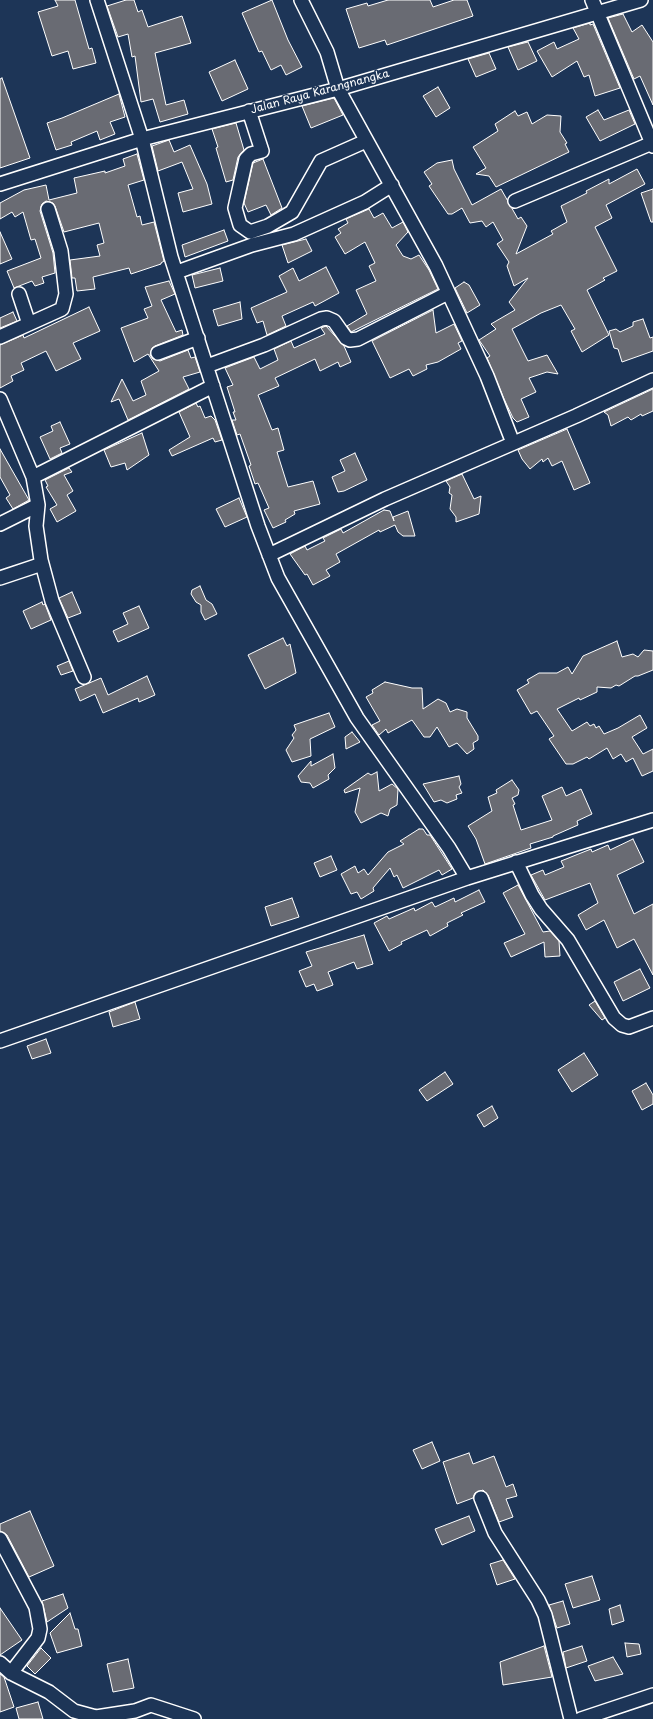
<!DOCTYPE html>
<style>
body{margin:0}
canvas{display:block;background:#1d3557}
</style>
<canvas width="653" height="1719"></canvas>
<script>
const ctx = document.querySelector('canvas').getContext('2d');
ctx.lineJoin = 'round';
function paint(path, color) {
  ctx.fillStyle = color;
  ctx.fill(path, 'evenodd');
}
function toPath(rows) {
  const path = new Path2D();
  for (const r of rows) {
    path.moveTo(r[0], r[1]);
    for (let i = 2; i < r.length; i += 2) path.lineTo(r[i], r[i + 1]);
  }
  return path;
}
function strokePath(path, color, width, dash) {
  ctx.strokeStyle = color;
  ctx.lineWidth = width;
  ctx.lineCap = dash ? 'butt' : 'round';
  ctx.setLineDash(dash || []);
  ctx.stroke(path);
}
function label(font, color, halo, rows, align = 'center') {
  ctx.font = font + ' "Playpen Sans",sans-serif';
  ctx.lineWidth = 3;
  ctx.setLineDash([]);
  ctx.textBaseline = 'middle';
  ctx.strokeStyle = halo;
  ctx.fillStyle = color;
  for (const [text, x, y, turn = 0] of rows) {
    ctx.save();
    ctx.translate(x, y);
    ctx.rotate((+turn || 0) * Math.PI / 180);
    ctx.textAlign = isNaN(turn) ? turn : align;
    if (halo) ctx.strokeText(text, 0, 0);
    ctx.fillText(text, 0, 0);
    ctx.restore();
  }
}
const building = toPath([
 [55,0,75,0,89,49,92,48,96,63,73,69,68,51,52,56,38,12,58,6,55,0],
 [126,0,134,0,138,12,142,10,148,27,182,16,191,43,155,53,166,105,184,100,188,114,160,122,153,99,141,102,135,56,132,57,128,34,118,37,107,6,126,0],
 [272,0,288,40,302,67,286,75,281,65,271,70,262,51,259,52,242,13,272,0],
 [388,0,430,0,433,7,454,0,467,0,473,16,387,45,385,40,359,48,346,9,367,3,368,6,388,0],
 [623,14,632,32,642,25,653,42,653,105,640,76,634,79,608,18,623,14],
 [590,23,590,25,593,24,620,88,595,96,589,75,584,77,577,61,552,77,537,51,554,42,557,49,579,39,573,28,590,23],
 [528,42,537,61,518,70,508,47,528,42],
 [489,53,496,69,476,77,468,59,489,53],
 [235,60,248,89,222,101,209,72,235,60],
 [2,78,30,158,0,168,0,79,2,78],
 [438,87,450,108,436,117,423,96,438,87],
 [119,94,125,117,110,122,115,134,100,140,97,131,71,142,72,145,56,150,47,123,62,118,119,94],
 [334,98,343,115,311,128,302,106,334,98],
 [598,110,604,120,629,110,635,124,600,141,586,117,598,110],
 [515,111,518,116,527,112,532,124,547,115,561,116,560,132,567,143,565,144,569,152,496,187,489,176,476,174,486,168,473,147,498,131,495,124,515,111],
 [236,123,244,150,238,157,233,180,226,182,216,148,218,147,212,129,236,123],
 [169,140,174,152,190,145,207,184,212,204,183,212,178,193,193,189,182,162,158,171,152,146,169,140],
 [137,154,144,180,128,185,137,217,140,216,142,225,154,222,164,261,161,263,161,264,131,274,129,268,93,277,95,289,77,291,75,278,72,278,70,260,100,256,97,245,104,243,99,223,64,232,55,206,53,203,46,201,42,204,40,211,53,253,55,273,42,277,44,283,35,286,32,281,14,288,7,271,41,258,35,239,31,240,23,212,15,217,12,212,0,219,0,203,24,190,46,185,49,200,77,193,74,178,105,171,105,173,125,166,123,159,137,154],
 [263,159,282,208,271,215,266,205,248,212,244,203,253,163,263,159],
 [452,160,454,169,472,205,501,189,518,219,521,217,527,226,516,254,553,234,551,231,567,222,561,206,587,193,586,191,609,179,609,184,637,169,645,184,606,205,612,218,595,227,617,271,603,278,605,280,587,290,609,335,582,352,571,331,575,329,561,305,541,313,512,329,528,361,547,355,558,374,547,372,529,378,536,392,521,399,529,417,517,422,513,418,504,399,487,358,490,356,479,340,496,329,491,324,515,310,509,302,528,278,514,286,507,266,509,262,497,244,503,240,493,222,486,227,482,221,470,223,462,208,452,214,448,214,429,186,432,184,424,172,437,163,452,160],
 [653,189,653,222,651,222,641,193,653,189],
 [369,209,374,218,383,213,392,228,403,222,408,232,396,245,403,256,411,259,419,255,429,270,438,289,351,332,347,326,367,314,356,290,376,281,369,266,375,263,365,242,345,254,335,237,341,233,338,229,348,223,346,219,369,209],
 [224,230,228,241,185,257,182,245,224,230],
 [0,232,12,259,0,264,0,232],
 [306,239,312,251,288,263,282,245,306,239],
 [326,267,339,293,315,306,313,302,282,316,286,326,267,335,263,321,257,323,251,308,287,292,279,276,293,268,299,281,326,267],
 [220,268,223,281,195,288,192,275,220,268],
 [169,281,175,294,161,300,176,332,182,330,183,335,155,346,152,348,150,355,153,359,160,361,188,350,191,358,195,357,200,372,183,377,189,389,128,420,119,399,111,402,122,379,133,401,146,395,141,381,159,371,148,354,134,362,121,328,148,318,144,309,152,306,145,287,169,281],
 [464,282,469,285,480,305,467,313,455,288,464,282],
 [240,302,242,319,218,326,213,310,240,302],
 [89,307,100,331,73,343,81,359,56,371,46,351,21,363,24,370,11,376,13,381,0,388,0,345,23,335,24,338,89,307],
 [433,310,436,333,454,324,462,341,458,343,461,349,438,362,426,365,427,369,413,376,409,369,390,378,372,341,433,310],
 [13,312,17,321,0,328,0,318,13,312],
 [643,319,650,338,653,337,653,351,622,362,618,349,614,348,609,331,616,329,620,332,633,326,633,322,643,319],
 [326,326,344,346,351,362,340,367,338,362,320,371,315,359,275,378,279,386,258,395,272,430,278,428,284,450,277,452,288,487,313,481,320,504,294,511,295,514,285,520,286,522,273,528,264,510,269,508,258,483,255,484,249,466,251,465,240,434,237,435,232,420,236,420,233,412,235,412,227,387,233,385,225,368,254,357,260,369,278,360,274,349,291,341,294,348,325,334,321,328,326,326],
 [653,389,653,411,642,416,641,414,631,420,628,417,611,426,608,415,604,412,653,389],
 [196,403,198,407,200,406,205,418,211,416,215,420,222,440,215,442,213,438,172,456,169,450,190,437,179,412,196,403],
 [60,422,70,444,60,448,62,453,50,459,40,437,53,431,51,426,60,422],
 [567,429,590,483,574,490,562,461,552,466,548,458,543,462,542,459,530,469,522,459,518,450,567,429],
 [142,433,149,455,127,470,125,463,111,467,104,450,142,433],
 [0,449,29,500,13,509,6,498,10,495,0,477,0,449],
 [355,453,367,480,344,491,338,492,332,477,345,471,340,460,355,453],
 [69,468,72,472,64,475,73,491,67,495,76,511,57,522,50,509,57,505,46,487,48,486,45,480,69,468],
 [462,474,474,499,481,496,479,514,456,522,456,517,450,509,452,495,449,493,450,487,446,481,462,474],
 [239,498,247,517,225,527,216,509,239,498],
 [384,510,390,511,394,521,393,517,408,511,415,536,403,536,398,532,395,525,380,532,379,530,336,554,340,562,326,570,330,576,313,585,307,574,305,575,290,554,305,546,307,550,325,541,323,538,341,529,343,533,384,510],
 [200,586,206,600,212,604,217,614,205,620,201,612,201,605,196,602,191,594,192,590,200,586],
 [72,592,81,613,68,618,59,598,72,592],
 [42,602,43,605,45,604,51,620,31,629,23,611,42,602],
 [139,606,149,628,118,642,113,631,128,624,123,613,139,606],
 [283,638,287,646,290,644,296,673,265,689,248,655,283,638],
 [617,641,622,657,633,654,638,657,644,650,653,651,653,670,638,676,635,676,619,686,616,685,611,688,597,687,597,692,580,700,579,698,557,709,572,731,587,722,590,726,594,724,596,728,599,726,604,734,618,728,640,715,647,728,632,737,643,754,653,749,653,771,642,776,633,758,626,762,621,754,613,759,607,748,589,759,587,757,573,764,566,764,549,739,554,736,537,711,531,714,517,690,529,683,527,680,539,673,557,673,568,667,572,674,583,656,617,641],
 [69,661,73,671,61,675,57,666,69,661],
 [147,676,155,695,139,702,138,698,103,713,95,694,80,701,75,689,101,678,108,695,147,676],
 [385,682,412,688,422,688,423,709,438,699,446,703,450,712,457,709,467,712,467,718,478,736,478,740,473,743,474,749,467,754,457,743,449,747,437,727,430,737,424,737,412,720,388,733,386,729,379,735,372,725,380,721,366,697,373,693,372,690,385,682],
 [329,713,335,727,310,739,311,756,292,762,286,750,294,738,292,735,296,730,294,725,329,713],
 [352,732,360,742,346,749,345,737,352,732],
 [333,754,335,768,328,775,329,779,313,788,310,783,301,782,298,776,311,761,311,766,333,754],
 [377,772,379,791,392,784,398,789,397,805,390,809,388,816,381,813,361,823,355,812,360,788,345,793,344,790,368,773,371,775,377,772],
 [459,776,461,784,459,787,462,793,456,795,457,799,447,803,441,800,434,802,423,784,459,776],
 [512,780,519,790,518,795,512,798,515,804,513,805,521,830,552,820,542,796,562,787,566,796,581,789,592,814,577,821,578,825,553,836,553,837,530,844,531,848,485,864,476,839,468,826,492,811,488,797,497,793,496,790,512,780],
 [419,829,423,829,427,835,430,835,452,869,442,875,439,870,403,888,397,875,394,877,390,868,373,888,374,891,361,899,357,892,351,894,341,874,355,866,358,873,364,869,368,875,388,852,404,844,400,841,419,829],
 [633,839,644,862,617,875,634,914,653,904,653,975,634,939,617,948,604,920,586,930,578,915,598,903,590,883,545,900,531,875,543,870,545,875,564,867,561,861,591,849,592,852,608,845,610,850,633,839],
 [331,856,337,870,320,877,314,863,331,856],
 [518,885,543,932,550,931,559,941,560,956,545,957,544,942,511,957,504,943,525,934,503,893,518,885],
 [479,890,485,902,461,913,463,915,447,923,448,926,430,936,427,930,401,942,402,944,389,951,374,923,387,916,389,919,414,908,415,911,432,902,435,907,454,898,455,902,479,890],
 [292,898,299,917,271,926,265,907,292,898],
 [364,935,373,964,357,969,354,962,328,972,333,985,317,991,314,984,306,987,299,971,312,966,306,952,364,935],
 [640,969,650,988,623,1001,614,982,640,969],
 [595,1001,605,1018,602,1020,589,1005,595,1001],
 [135,1002,140,1019,113,1027,109,1012,135,1002],
 [46,1039,51,1053,32,1059,27,1046,46,1039],
 [584,1053,598,1075,572,1092,558,1070,584,1053],
 [445,1072,453,1084,427,1101,419,1090,445,1072],
 [646,1083,653,1095,653,1104,642,1110,632,1091,646,1083],
 [492,1106,498,1118,484,1127,477,1115,492,1106],
 [432,1442,440,1461,422,1469,413,1450,432,1442],
 [469,1453,473,1464,494,1456,506,1487,513,1484,517,1496,506,1499,513,1517,499,1522,488,1495,483,1490,475,1493,473,1498,457,1504,443,1462,469,1453],
 [30,1511,54,1566,29,1577,7,1535,0,1531,0,1524,30,1511],
 [469,1516,475,1531,442,1545,435,1529,469,1516],
 [503,1560,515,1579,497,1585,490,1564,503,1560],
 [592,1576,600,1600,573,1608,565,1584,592,1576],
 [63,1594,68,1608,47,1622,42,1601,63,1594],
 [563,1601,570,1624,557,1628,549,1605,563,1601],
 [620,1605,624,1621,612,1625,609,1609,620,1605],
 [0,1608,22,1640,0,1655,0,1608],
 [70,1613,75,1629,78,1629,82,1646,57,1653,50,1633,70,1613],
 [625,1643,639,1644,641,1654,627,1657,625,1643],
 [544,1646,552,1677,503,1685,500,1662,544,1646],
 [582,1646,587,1661,566,1668,563,1652,582,1646],
 [41,1648,51,1658,35,1674,27,1666,41,1648],
 [613,1657,623,1674,595,1681,588,1666,613,1657],
 [128,1659,134,1688,113,1692,107,1664,128,1659],
 [0,1674,4,1677,14,1707,0,1712,0,1674],
 [38,1702,43,1719,19,1719,16,1708,38,1702]
]);
const minor = toPath([
 [97,0,142,139,171,257,258,526,278,578,357,718,449,848,467,878],
 [301,0,327,52,338,89,436,266,487,376,513,443],
 [592,0,653,146],
 [249,111,262,151,251,154,246,159,235,208,240,225,250,232,268,226,292,212,321,161,366,141],
 [0,184,142,139,338,89,641,0],
 [515,201,652,143],
 [177,272,252,245,294,234,365,202,392,185],
 [19,294,29,324],
 [0,337,62,309,66,294,61,251,48,209],
 [158,353,198,338],
 [207,366,264,345,321,319,327,318,334,321,346,338,350,340,358,339,448,293],
 [0,399,33,477,38,505,0,524],
 [33,477,213,386],
 [38,505,36,526,41,560,52,601,84,677],
 [269,555,385,499,576,416,653,380],
 [0,578,42,564],
 [516,862,532,895,541,909,568,940,614,1018,622,1025,629,1027,653,1018],
 [0,1041,467,878,653,820],
 [481,1498,495,1533,538,1600,545,1615,571,1719],
 [0,1539,36,1607,40,1629,38,1638,11,1673],
 [0,1663,11,1673,49,1692,74,1711,96,1717,135,1711,151,1705,194,1719],
 [581,1719,653,1695]
]);
const streetNames = [
 ["Jalan Raya Karangnangka",320,92,-15]
];
paint(building, '#696b73');
strokePath(building, '#fff', 1);
strokePath(minor, '#fff', 16);
strokePath(minor, '#1d3557', 13);
label('11px', '#fff', '#1d3557', streetNames);
</script>
